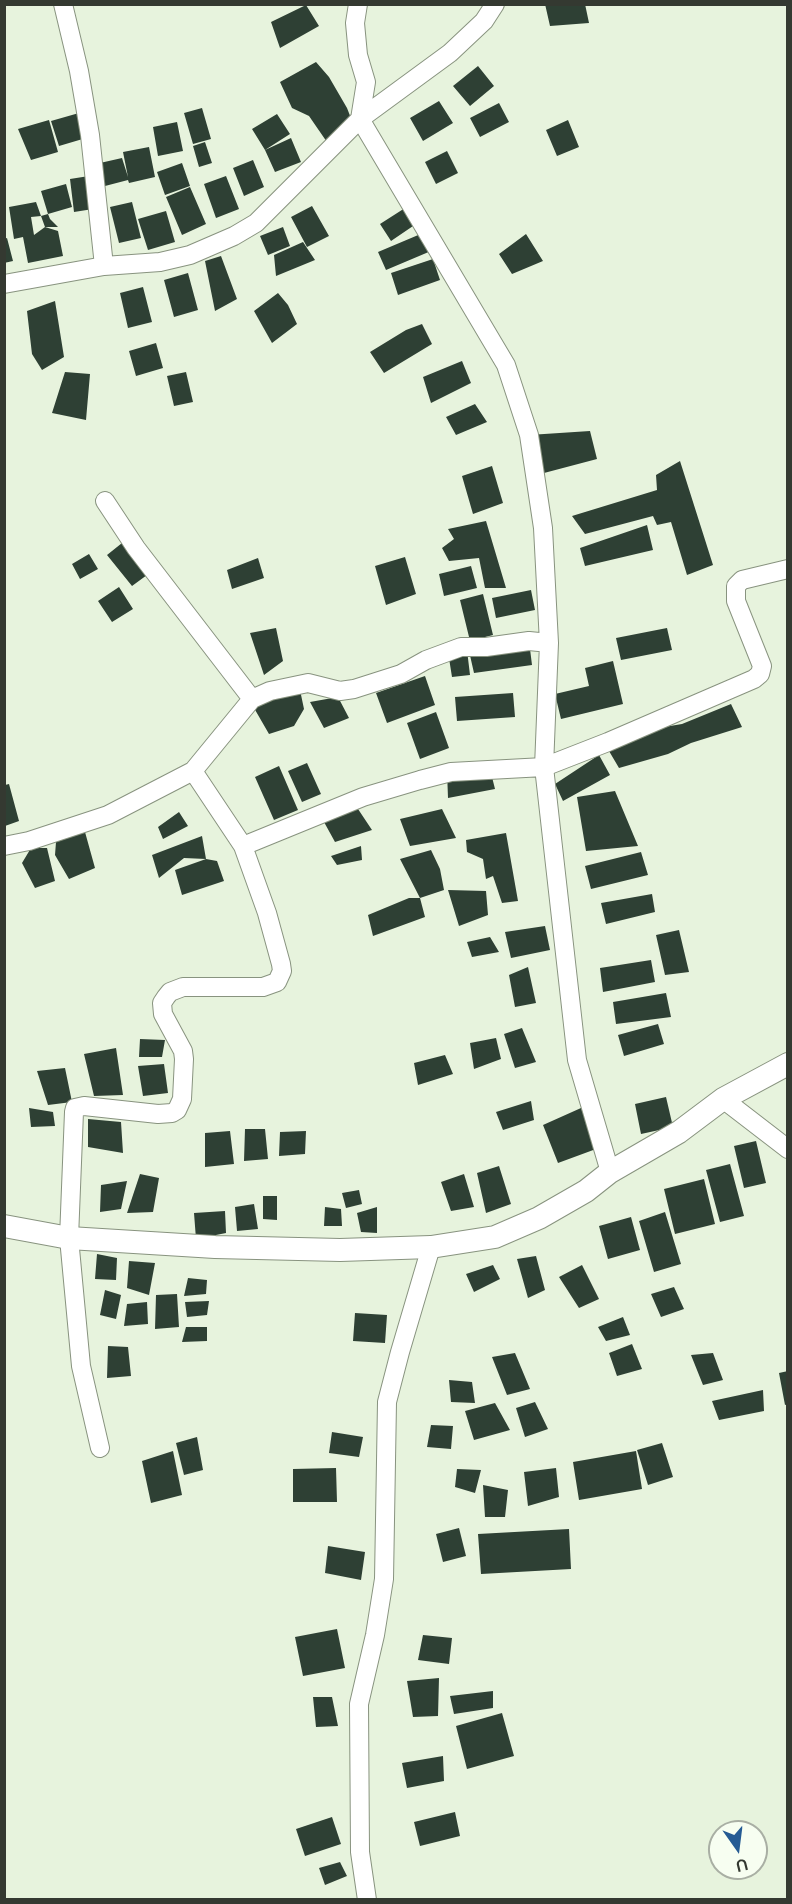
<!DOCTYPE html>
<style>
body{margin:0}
#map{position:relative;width:792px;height:1904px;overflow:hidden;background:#e7f3dd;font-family:Lato,sans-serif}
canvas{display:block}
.frame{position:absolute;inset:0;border:6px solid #343931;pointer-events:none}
.north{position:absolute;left:708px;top:1820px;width:60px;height:60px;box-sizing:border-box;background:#f7fef1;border:2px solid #a9afa4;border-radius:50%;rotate:166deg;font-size:16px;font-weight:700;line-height:24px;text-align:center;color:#343931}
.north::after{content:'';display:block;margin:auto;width:21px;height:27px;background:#255b93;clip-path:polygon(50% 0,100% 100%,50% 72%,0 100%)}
</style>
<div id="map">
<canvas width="792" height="1904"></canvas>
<div class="frame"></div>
<div class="north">U</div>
</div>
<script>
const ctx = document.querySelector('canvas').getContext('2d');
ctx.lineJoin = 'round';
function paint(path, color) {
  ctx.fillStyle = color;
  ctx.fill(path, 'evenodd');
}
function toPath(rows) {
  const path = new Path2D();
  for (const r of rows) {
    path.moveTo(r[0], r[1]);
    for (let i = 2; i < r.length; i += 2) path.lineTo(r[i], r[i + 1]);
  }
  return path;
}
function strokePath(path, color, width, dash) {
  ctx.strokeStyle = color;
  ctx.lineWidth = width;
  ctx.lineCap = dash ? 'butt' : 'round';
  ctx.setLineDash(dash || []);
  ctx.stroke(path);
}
const building = toPath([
 [545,4,585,4,589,23,550,26],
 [306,5,319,26,280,48,271,22],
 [316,62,329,77,347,108,354,126,329,145,309,116,292,108,280,82],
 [478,66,494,86,470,106,453,86],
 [439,101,453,123,423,141,410,118],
 [499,103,509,122,480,137,470,118],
 [202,108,211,139,193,144,184,113],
 [79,113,86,138,59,146,51,121],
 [277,114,290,134,265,150,291,138,301,162,275,172,265,150,252,129],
 [49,120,58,152,31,160,18,129],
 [568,120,579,147,557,156,546,130],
 [177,122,183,151,158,156,153,127],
 [205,142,212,163,199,167,193,146],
 [149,147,155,177,129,183,128,180,105,186,100,163,122,158,128,177,123,152],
 [447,151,458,173,436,184,425,162],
 [253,160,264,187,244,196,233,168],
 [182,163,190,186,165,195,157,172],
 [89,176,93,209,74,212,70,179],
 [226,176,239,209,216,218,204,184],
 [66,184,72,207,48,214,41,191],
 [190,187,206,224,182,235,166,197],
 [36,202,41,216,48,214,50,219,58,227,45,227,58,231,63,256,28,263,23,237,14,239,9,207],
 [41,216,45,227,34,235,31,217],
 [132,202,141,238,119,243,110,207],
 [312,206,329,236,307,247,291,217],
 [405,208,416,224,391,241,380,224],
 [166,211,175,242,148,250,138,219],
 [283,227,290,246,268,255,260,236],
 [423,233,431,251,386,270,378,252],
 [526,234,543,261,512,274,499,254],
 [7,238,13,261,4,263,4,239],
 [303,242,315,260,276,276,274,255],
 [221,256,237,299,215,311,205,261],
 [433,259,440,280,398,295,391,273],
 [188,273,198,310,174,317,164,280],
 [143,287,152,322,128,328,120,293],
 [278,293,288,305,297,324,272,343,254,311],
 [55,301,64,357,42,370,32,354,27,311],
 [422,324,432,344,384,373,370,352,406,330],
 [156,343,163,368,136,376,129,351],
 [462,361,471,383,431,403,423,377],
 [65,372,90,374,86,420,52,413],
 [186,372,193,402,174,406,167,376],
 [475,404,487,422,456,435,446,417],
 [590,431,597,459,544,473,529,435],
 [680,461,713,565,687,575,671,522,657,525,653,516,585,534,572,516,657,490,656,475],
 [492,466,503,503,473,514,462,476],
 [486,521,506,588,485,588,479,558,449,561,442,548,454,539,448,529],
 [647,525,653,550,585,566,580,548],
 [122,543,147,575,132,586,107,555],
 [89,554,98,569,80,579,72,564],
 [405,557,416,594,386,605,375,566],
 [258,558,264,578,232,589,227,570],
 [471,566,477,588,444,596,439,574],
 [119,587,133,609,112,622,98,601],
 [531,590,535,610,496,618,492,598],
 [483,594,493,635,470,641,460,600],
 [276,628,283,661,264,675,250,633],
 [667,628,672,650,621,660,616,638],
 [529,641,532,665,474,673,469,651],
 [467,650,470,675,452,677,448,652],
 [613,661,623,704,561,719,555,694,589,686,585,668],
 [425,676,435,705,387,723,376,693],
 [300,690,304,709,294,726,269,734,254,708,278,696],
 [513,693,515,717,457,721,455,697],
 [338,697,349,718,324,728,310,702],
 [731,704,742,727,691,743,668,754,619,768,609,751,658,728,682,724],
 [436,712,449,748,420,759,407,723],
 [599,755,610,775,563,801,555,784],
 [488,761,495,789,448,798,447,771],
 [307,763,321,794,302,802,288,771],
 [279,766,298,810,274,820,255,777],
 [9,784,19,821,5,826,5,785],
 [615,791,638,846,586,851,577,797],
 [356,806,372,830,335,842,324,822],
 [442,809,456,838,410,846,400,819],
 [179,812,188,826,163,839,158,827],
 [85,832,95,868,69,879,55,855,56,842],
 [506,833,518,901,502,903,493,876,486,879,483,859,467,852,466,840],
 [202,836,206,859,184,858,159,878,152,855],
 [361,846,362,860,337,865,331,856],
 [31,848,47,848,55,881,35,888,22,863],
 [431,850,440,869,444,890,420,898,425,917,373,936,368,915,409,898,420,898,400,859],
 [641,852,648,875,591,889,585,866],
 [206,859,217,861,224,881,182,895,175,870],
 [448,890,486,891,488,915,459,926],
 [652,894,655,912,606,924,601,903],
 [545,926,550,950,511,958,505,932],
 [679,930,689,972,665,975,656,935],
 [490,937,499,952,472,957,467,942],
 [651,960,655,982,603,992,600,968],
 [528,967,536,1003,515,1007,509,975],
 [666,993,671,1017,616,1024,613,1002],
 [658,1024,664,1044,624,1056,618,1035],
 [522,1028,536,1062,515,1068,504,1034],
 [496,1038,501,1059,474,1069,470,1043],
 [140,1039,165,1040,162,1057,139,1057],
 [116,1048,123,1095,94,1096,84,1054],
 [445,1055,453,1074,418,1085,414,1063],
 [164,1064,168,1093,143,1096,138,1066],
 [65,1068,72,1102,48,1105,37,1071],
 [666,1097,673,1127,641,1134,635,1104],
 [531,1101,534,1120,503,1130,496,1112],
 [29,1108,53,1112,55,1126,31,1127],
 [581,1108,596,1149,558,1163,543,1125],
 [88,1119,121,1122,123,1153,88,1147],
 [245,1129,265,1129,268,1159,244,1161],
 [230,1131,234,1164,205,1167,205,1133],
 [306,1131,305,1154,279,1156,280,1132],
 [756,1141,766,1183,744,1188,734,1146],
 [730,1164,744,1216,720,1222,706,1170],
 [499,1166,511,1204,486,1213,477,1173],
 [140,1174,159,1178,153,1212,127,1213],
 [464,1174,474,1207,451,1211,441,1182],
 [704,1179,715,1224,675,1234,664,1189],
 [127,1181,121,1209,100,1212,101,1185],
 [359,1190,362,1204,346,1208,342,1193],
 [263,1196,277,1196,277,1220,263,1219],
 [254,1204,258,1229,237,1231,235,1207],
 [325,1207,341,1209,342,1226,324,1226],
 [377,1207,377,1233,361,1232,357,1213],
 [225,1211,226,1233,196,1239,194,1213],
 [665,1212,681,1264,654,1272,639,1221],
 [631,1217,640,1250,608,1259,599,1226],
 [97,1254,117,1258,116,1280,95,1279],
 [536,1256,545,1290,528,1298,517,1259],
 [129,1261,155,1263,149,1295,127,1288],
 [493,1265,500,1279,474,1292,466,1274],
 [582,1265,599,1299,579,1308,559,1277],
 [188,1278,207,1280,206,1294,184,1296],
 [674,1287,684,1309,661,1317,651,1294],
 [105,1290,121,1295,116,1319,100,1315],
 [177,1294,179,1327,155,1329,156,1295],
 [209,1301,207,1315,187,1317,185,1302],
 [147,1302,148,1324,124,1326,127,1304],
 [355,1313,387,1315,385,1343,353,1341],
 [623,1317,630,1335,606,1341,598,1327],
 [186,1327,207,1327,207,1341,182,1342],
 [632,1344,642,1369,617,1376,609,1353],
 [108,1346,128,1347,131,1376,107,1378],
 [515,1353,530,1389,507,1395,492,1357],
 [713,1353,723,1380,703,1385,691,1355],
 [788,1371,788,1404,785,1405,779,1373],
 [449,1380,472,1382,475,1403,451,1402],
 [763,1390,764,1411,719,1420,712,1401],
 [535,1402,548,1429,525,1437,516,1408],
 [495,1403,510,1430,474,1440,465,1411],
 [431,1425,453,1426,451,1449,427,1447],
 [332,1432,363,1437,359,1457,329,1453],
 [197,1437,203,1470,184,1475,176,1443],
 [662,1443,673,1477,648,1485,637,1450],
 [173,1451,182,1495,151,1503,142,1461],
 [636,1451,642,1489,579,1500,573,1462],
 [336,1468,337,1502,293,1502,293,1469],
 [556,1468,559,1497,528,1506,524,1472],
 [457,1469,481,1470,475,1493,455,1487],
 [483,1485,508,1490,505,1517,485,1517],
 [459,1528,466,1556,443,1562,436,1534],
 [569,1529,571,1569,481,1574,478,1534],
 [328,1546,365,1552,361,1580,325,1573],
 [337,1629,345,1668,303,1676,295,1637],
 [423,1635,452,1638,449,1664,418,1660],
 [439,1678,438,1716,413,1717,407,1681],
 [493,1691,493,1708,454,1714,450,1696],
 [313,1697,332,1697,338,1726,316,1727],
 [502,1713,514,1756,467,1769,456,1726],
 [443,1756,444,1781,407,1788,402,1763],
 [455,1812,460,1836,420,1846,414,1822],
 [332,1817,341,1844,305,1856,296,1829],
 [340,1862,347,1876,325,1885,319,1868]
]);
const minor = toPath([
 [63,4,79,71,90,135,104,266],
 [358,4,355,23,358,55,366,82,360,119,506,365,529,435,543,528,549,643,544,767,577,1060,610,1172],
 [4,284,104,266,160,262,190,255,234,236,256,223,360,119,450,53,484,21,495,4],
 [105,501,136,548,252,699],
 [193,771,243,846,363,797,420,780,451,772,544,767,608,742,754,679,760,674,762,666,736,601,736,586,742,580,788,569],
 [4,846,29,841,108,815,193,771,252,699,270,691,308,683,340,691,354,689,401,674,426,660,461,647,486,647,529,641,549,643],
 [723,1099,788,1149],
 [100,1448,81,1366,69,1238,74,1112,75,1108,84,1106,158,1114,172,1113,177,1110,182,1099,184,1059,183,1051,163,1014,162,1003,166,997,170,992,183,987,263,987,277,982,282,971,281,964,267,913,243,846],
 [367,1900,360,1852,359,1704,375,1635,384,1579,387,1402,400,1352,431,1247]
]);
const tertiary = toPath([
 [4,1226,69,1238,215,1247,340,1250,431,1247,495,1237,539,1218,586,1191,610,1172,679,1132,723,1099,788,1064]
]);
paint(building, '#2e4034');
strokePath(minor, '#88937f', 20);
strokePath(tertiary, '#88937f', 24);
strokePath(minor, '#fff', 18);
strokePath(tertiary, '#fff', 22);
</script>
